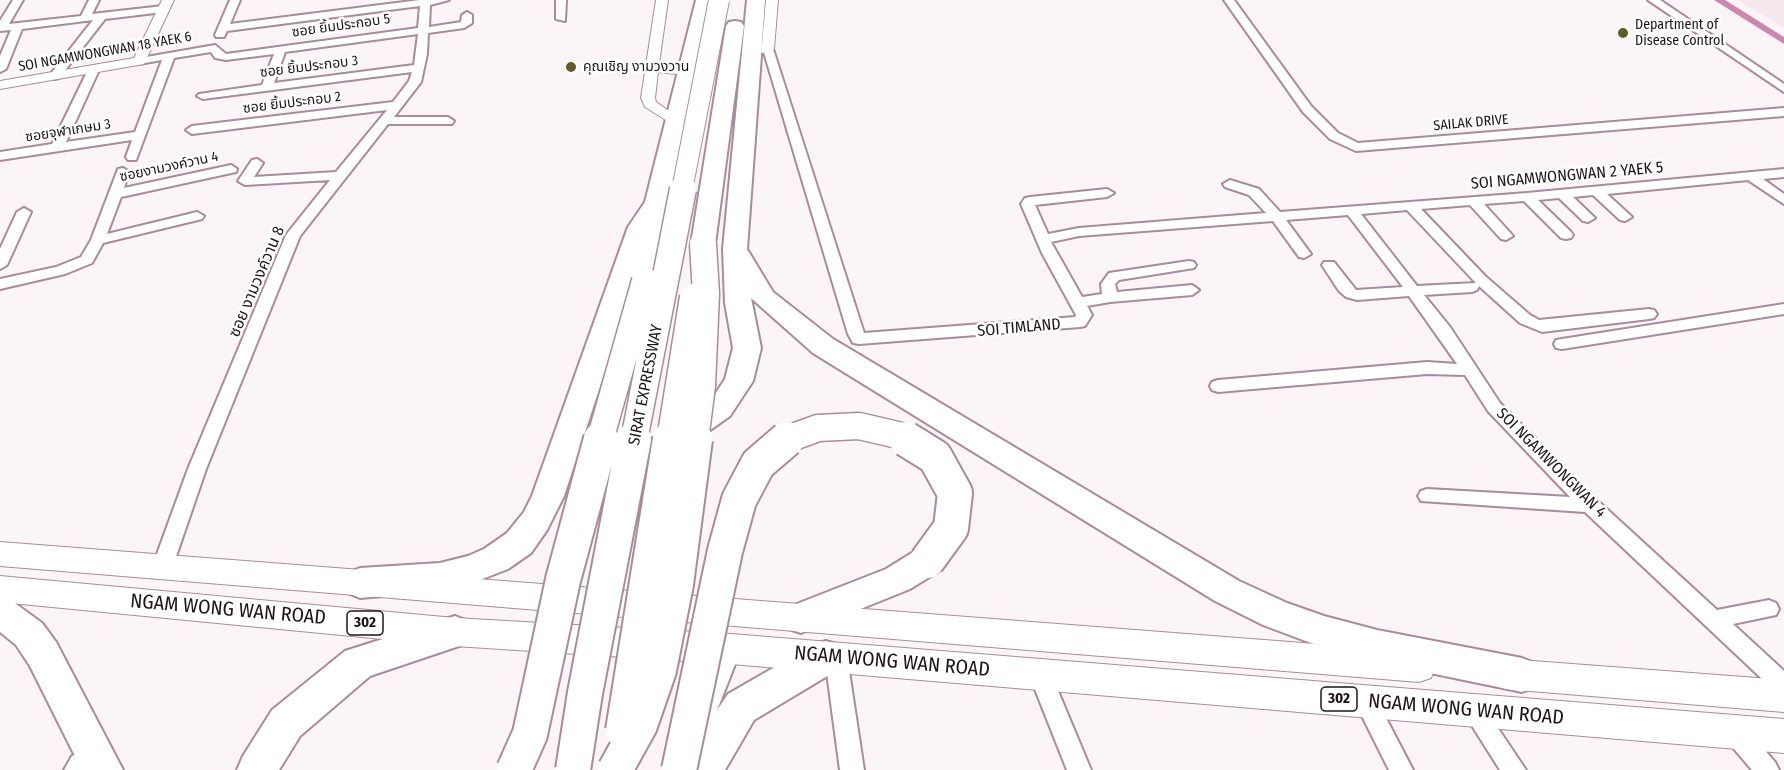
<!DOCTYPE html>
<meta charset="utf-8">
<style>
body{margin:0}
canvas{display:block;background:#fbf5f8}
</style>
<canvas width="1784" height="770"></canvas>
<script>
const ctx = document.querySelector('canvas').getContext('2d');
ctx.lineJoin = 'round';
function paint(path, color) {
  ctx.fillStyle = color;
  ctx.fill(path, 'evenodd');
}
function toPath(rows) {
  const path = new Path2D();
  for (const r of rows) {
    path.moveTo(r[0], r[1]);
    for (let i = 2; i < r.length; i += 2) path.lineTo(r[i], r[i + 1]);
  }
  return path;
}
function strokePath(path, color, width, dash) {
  ctx.strokeStyle = color;
  ctx.lineWidth = width;
  ctx.lineCap = dash ? 'butt' : 'round';
  ctx.setLineDash(dash || []);
  ctx.stroke(path);
}
function label(font, color, halo, rows, align = 'center') {
  ctx.font = font + ' "Fira Sans Condensed","Noto Sans Thai",sans-serif';
  ctx.lineWidth = 5;
  ctx.setLineDash([]);
  ctx.textBaseline = 'middle';
  ctx.strokeStyle = halo;
  ctx.fillStyle = color;
  for (const [text, x, y, turn = 0] of rows) {
    ctx.save();
    ctx.translate(x, y);
    ctx.rotate((+turn || 0) * Math.PI / 180);
    ctx.textAlign = isNaN(turn) ? turn : align;
    if (halo) ctx.strokeText(text, 0, 0);
    ctx.fillText(text, 0, 0);
    ctx.restore();
  }
}
const built = toPath([
 [1738,0,1784,0,1784,28]
]);
const canal = toPath([
 [1714,0,1725,0,1784,37,1784,44,1714,0]
]);
const minor = toPath([
 [13,0,23,0,9,24,81,16,89,0,99,0,92,14,163,6,168,9,163,12,105,19,59,78,55,79,49,76,93,20,22,29,6,69,0,72,0,56,11,30,0,31,0,21,13,0],
 [230,0,240,0,230,24,420,0,449,0,430,5,429,27,461,22,462,15,467,12,472,15,472,23,464,28,428,33,427,54,421,82,394,117,448,117,454,121,452,124,388,124,300,236,206,469,172,568,169,574,162,576,155,574,152,568,188,469,286,235,330,180,245,185,238,181,252,160,257,159,263,163,254,177,336,172,387,110,192,134,186,130,192,126,393,102,409,81,412,72,203,99,197,96,199,94,262,85,274,54,226,60,215,58,211,52,174,58,136,160,128,160,126,157,132,140,0,160,0,152,52,144,89,68,93,67,99,70,66,142,135,132,162,60,139,64,133,61,135,59,215,45,226,54,418,28,420,6,227,31,224,37,216,37,215,35,230,0],
 [418,34,414,65,274,83,285,52,418,34],
 [556,0,566,0,565,21,556,19,556,0],
 [1224,0,1234,0,1311,106,1338,133,1358,143,1784,108,1784,116,1356,151,1330,139,1303,112,1224,0],
 [1648,0,1660,0,1784,84,1784,92,1648,0],
 [768,46,773,49,864,333,1075,317,1076,315,1042,253,1021,204,1025,198,1030,197,1107,189,1114,193,1107,197,1035,205,1048,234,1079,228,1266,213,1249,195,1225,187,1223,184,1230,180,1259,189,1280,212,1527,193,1784,169,1784,177,1763,179,1784,194,1784,204,1748,180,1607,194,1632,217,1625,221,1620,220,1593,195,1573,197,1595,218,1588,222,1583,221,1559,198,1538,200,1571,232,1573,235,1571,238,1566,239,1561,238,1524,201,1484,204,1513,236,1506,240,1501,239,1470,205,1421,209,1485,276,1530,315,1539,320,1649,309,1654,310,1657,314,1654,318,1649,319,1542,332,1520,323,1479,286,1477,290,1472,292,1424,295,1450,327,1500,403,1597,500,1717,610,1769,600,1776,603,1779,609,1776,615,1733,624,1784,671,1784,695,1776,692,1585,512,1421,501,1418,496,1421,491,1427,489,1570,497,1488,411,1465,375,1427,374,1218,392,1212,390,1210,386,1212,382,1218,380,1427,362,1457,364,1409,296,1357,300,1346,297,1339,291,1322,265,1324,262,1334,262,1356,290,1403,287,1348,215,1286,220,1311,254,1304,258,1299,257,1273,221,1079,236,1051,242,1082,297,1102,294,1101,284,1109,273,1189,261,1194,262,1196,265,1194,268,1119,280,1115,284,1117,292,1192,285,1199,290,1192,295,1110,302,1087,306,1092,315,1085,326,1080,327,859,344,853,343,848,334,763,49,768,46],
 [1407,210,1475,282,1476,283,1417,286,1361,214,1407,210],
 [231,165,237,169,236,172,121,197,107,234,197,212,204,216,202,219,103,243,92,263,65,274,0,289,0,279,56,267,81,257,91,240,118,169,123,168,129,172,124,188,231,165],
 [24,208,31,212,7,265,0,269,0,249,17,212,24,208],
 [1784,304,1784,314,1562,349,1556,348,1554,344,1556,340,1562,339,1784,304],
 [731,640,738,642,741,649,712,723,704,726,696,723,693,716,724,642,731,640],
 [836,648,843,651,847,658,864,770,840,770,825,658,829,651,836,648],
 [1040,664,1048,667,1091,770,1067,770,1029,674,1032,667,1040,664],
 [1366,692,1374,695,1413,770,1389,770,1355,702,1358,695,1366,692],
 [1473,700,1481,703,1526,770,1500,770,1462,710,1465,703,1473,700],
 [1737,724,1745,727,1775,762,1779,770,1752,770,1729,743,1726,735,1729,727,1737,724],
 [80,753,88,756,91,764,89,770,64,770,72,756,80,753]
]);
const tertiary = toPath([
 [162,0,174,0,144,64,0,89,0,81,134,58,162,0],
 [656,0,668,0,659,64,677,66,688,63,695,67,693,70,677,74,658,72,655,98,656,102,682,120,684,123,677,127,645,107,641,98,656,0],
 [766,0,778,0,774,49,768,53,745,52,744,49,745,46,762,45,766,0]
]);
const primary = toPath([
 [0,542,1419,652,1431,656,1435,667,1431,678,1419,682,0,566,0,542],
 [0,576,455,618,731,634,1784,719,1784,753,731,664,455,646,0,602,0,576],
 [1506,659,1784,680,1784,712,1506,689,1494,685,1489,674,1494,663,1506,659]
]);
const motorway = toPath([
 [696,0,714,0,669,202,670,228,658,281,654,287,645,289,636,287,634,283,564,496,547,530,531,553,508,569,472,583,440,591,360,598,348,593,343,583,348,573,360,568,440,563,468,556,484,549,507,533,524,512,532,496,628,227,645,202,696,0],
 [747,0,765,0,747,249,773,292,833,339,1239,581,1287,603,1324,616,1377,630,1522,658,1535,663,1540,675,1535,687,1522,692,1377,662,1311,643,1263,625,1215,601,813,353,751,298,761,348,753,381,730,416,638,481,629,493,618,496,607,493,602,484,616,465,710,402,725,379,733,348,725,303,723,249,747,0],
 [735,21,741,22,744,26,715,244,712,249,703,251,694,249,691,244,726,26,729,22,735,21],
 [927,547,939,551,944,561,939,571,910,589,801,633,789,629,783,618,789,607,886,569,915,551,927,547],
 [0,597,12,601,42,623,56,642,123,770,82,770,30,666,16,645,0,632,0,597],
 [455,616,468,621,473,632,468,643,370,676,300,736,279,770,237,770,243,756,272,710,345,651,455,616],
 [826,641,839,645,844,657,839,669,754,720,725,770,685,770,694,744,728,694,813,645,826,641]
]);
const motorwayBridgeFar2 = toPath([
 [682,190,719,0]
]);
const motorwayBridgeFar1 = toPath([
 [600,440,645,281],
 [634,440,683,189],
 [670,440,693,297],
 [695,440,702,386,706,294,703,244],
 [785,440,818,428,859,426,902,436,909,440]
]);
const motorwayBridge = toPath([
 [906,439,935,457,955,493,951,528,927,561],
 [623,731,670,439],
 [514,770,530,734,563,580,601,439],
 [573,770,585,693,634,439],
 [615,770,640,725,659,670,676,584,695,439],
 [679,770,725,551,739,500,758,464,787,439]
]);
const markers = [
 [1623,33,6,"#5f5c29"],
 [571,67,6,"#5f5c29"]
];
const farPoinames = [
 ["Department of",1635,25],
 ["Disease Control",1635,41],
 ["คุณเชิญ งามวงวาน",583,67]
];
const farStreetnames = [
 ["ซอย ยิ้มประกอบ 5",341,26,-8],
 ["SOI NGAMWONGWAN 18 YAEK 6",105,52,-10],
 ["ซอย ยิ้มประกอบ 3",309,67,-7],
 ["ซอย ยิ้มประกอบ 2",292,103,-7],
 ["SAILAK DRIVE",1471,123,-5],
 ["ซอยจุฬาเกษม 3",68,131,-9],
 ["ซอยงามวงค์วาน 4",169,167,-12]
];
const shields = [
 [365,623,36],
 [1339,699,36]
];
const shieldNames = [
 ["302",365,623],
 ["302",1339,699]
];
const streetNames = [
 ["SOI NGAMWONGWAN 2 YAEK 5",1567,176,-5],
 ["ซอย งามวงค์วาน 8",257,282,-67],
 ["SOI TIMLAND",1019,328,-5],
 ["SIRAT EXPRESSWAY",646,385,-79],
 ["SOI NGAMWONGWAN 4",1551,463,45]
];
const nearStreetnames = [
 ["NGAM WONG WAN ROAD",228,610,5],
 ["NGAM WONG WAN ROAD",892,662,5],
 ["NGAM WONG WAN ROAD",1466,710,5]
];
paint(built, '#f7e8f0');
paint(canal, '#cb88af');
strokePath(minor, '#a88c9b', 4);
strokePath(tertiary, '#a88c9b', 2);
strokePath(primary, '#a88c9b', 2);
strokePath(motorway, '#a88c9b', 4);
paint(minor, '#fff');
paint(tertiary, '#fff');
paint(primary, '#fff');
paint(motorway, '#fff');
strokePath(motorwayBridgeFar2, '#a88c9b', 22, []);
strokePath(motorwayBridgeFar1, '#a88c9b', 29, []);
strokePath(motorwayBridge, '#a88c9b', 38, []);
strokePath(motorwayBridgeFar2, '#fff', 20);
strokePath(motorwayBridgeFar1, '#fff', 26);
strokePath(motorwayBridge, '#fff', 34);
for (const [x, y, r, color] of markers) {
  const dot = new Path2D();
  dot.arc(x, y, r, 0, 2 * Math.PI);
  ctx.fillStyle = color;
  ctx.fill(dot);
  strokePath(dot, '#fff', 2);
}
label('14px', '#1d1319', '#fff', farPoinames, 'left');
label('14px', '#1d1319', '#fff', farStreetnames);
for (const [x, y, w] of shields) {
  const box = new Path2D();
  box.roundRect(x - w / 2, y - 12, w, 24, 4.5);
  ctx.fillStyle = '#fff';
  ctx.fill(box);
  strokePath(box, '#1d1319', 1.5);
}
label('bold 15px', '#1d1319', null, shieldNames);
label('16px', '#1d1319', '#fff', streetNames);
label('20px', '#1d1319', '#fff', nearStreetnames);
</script>
